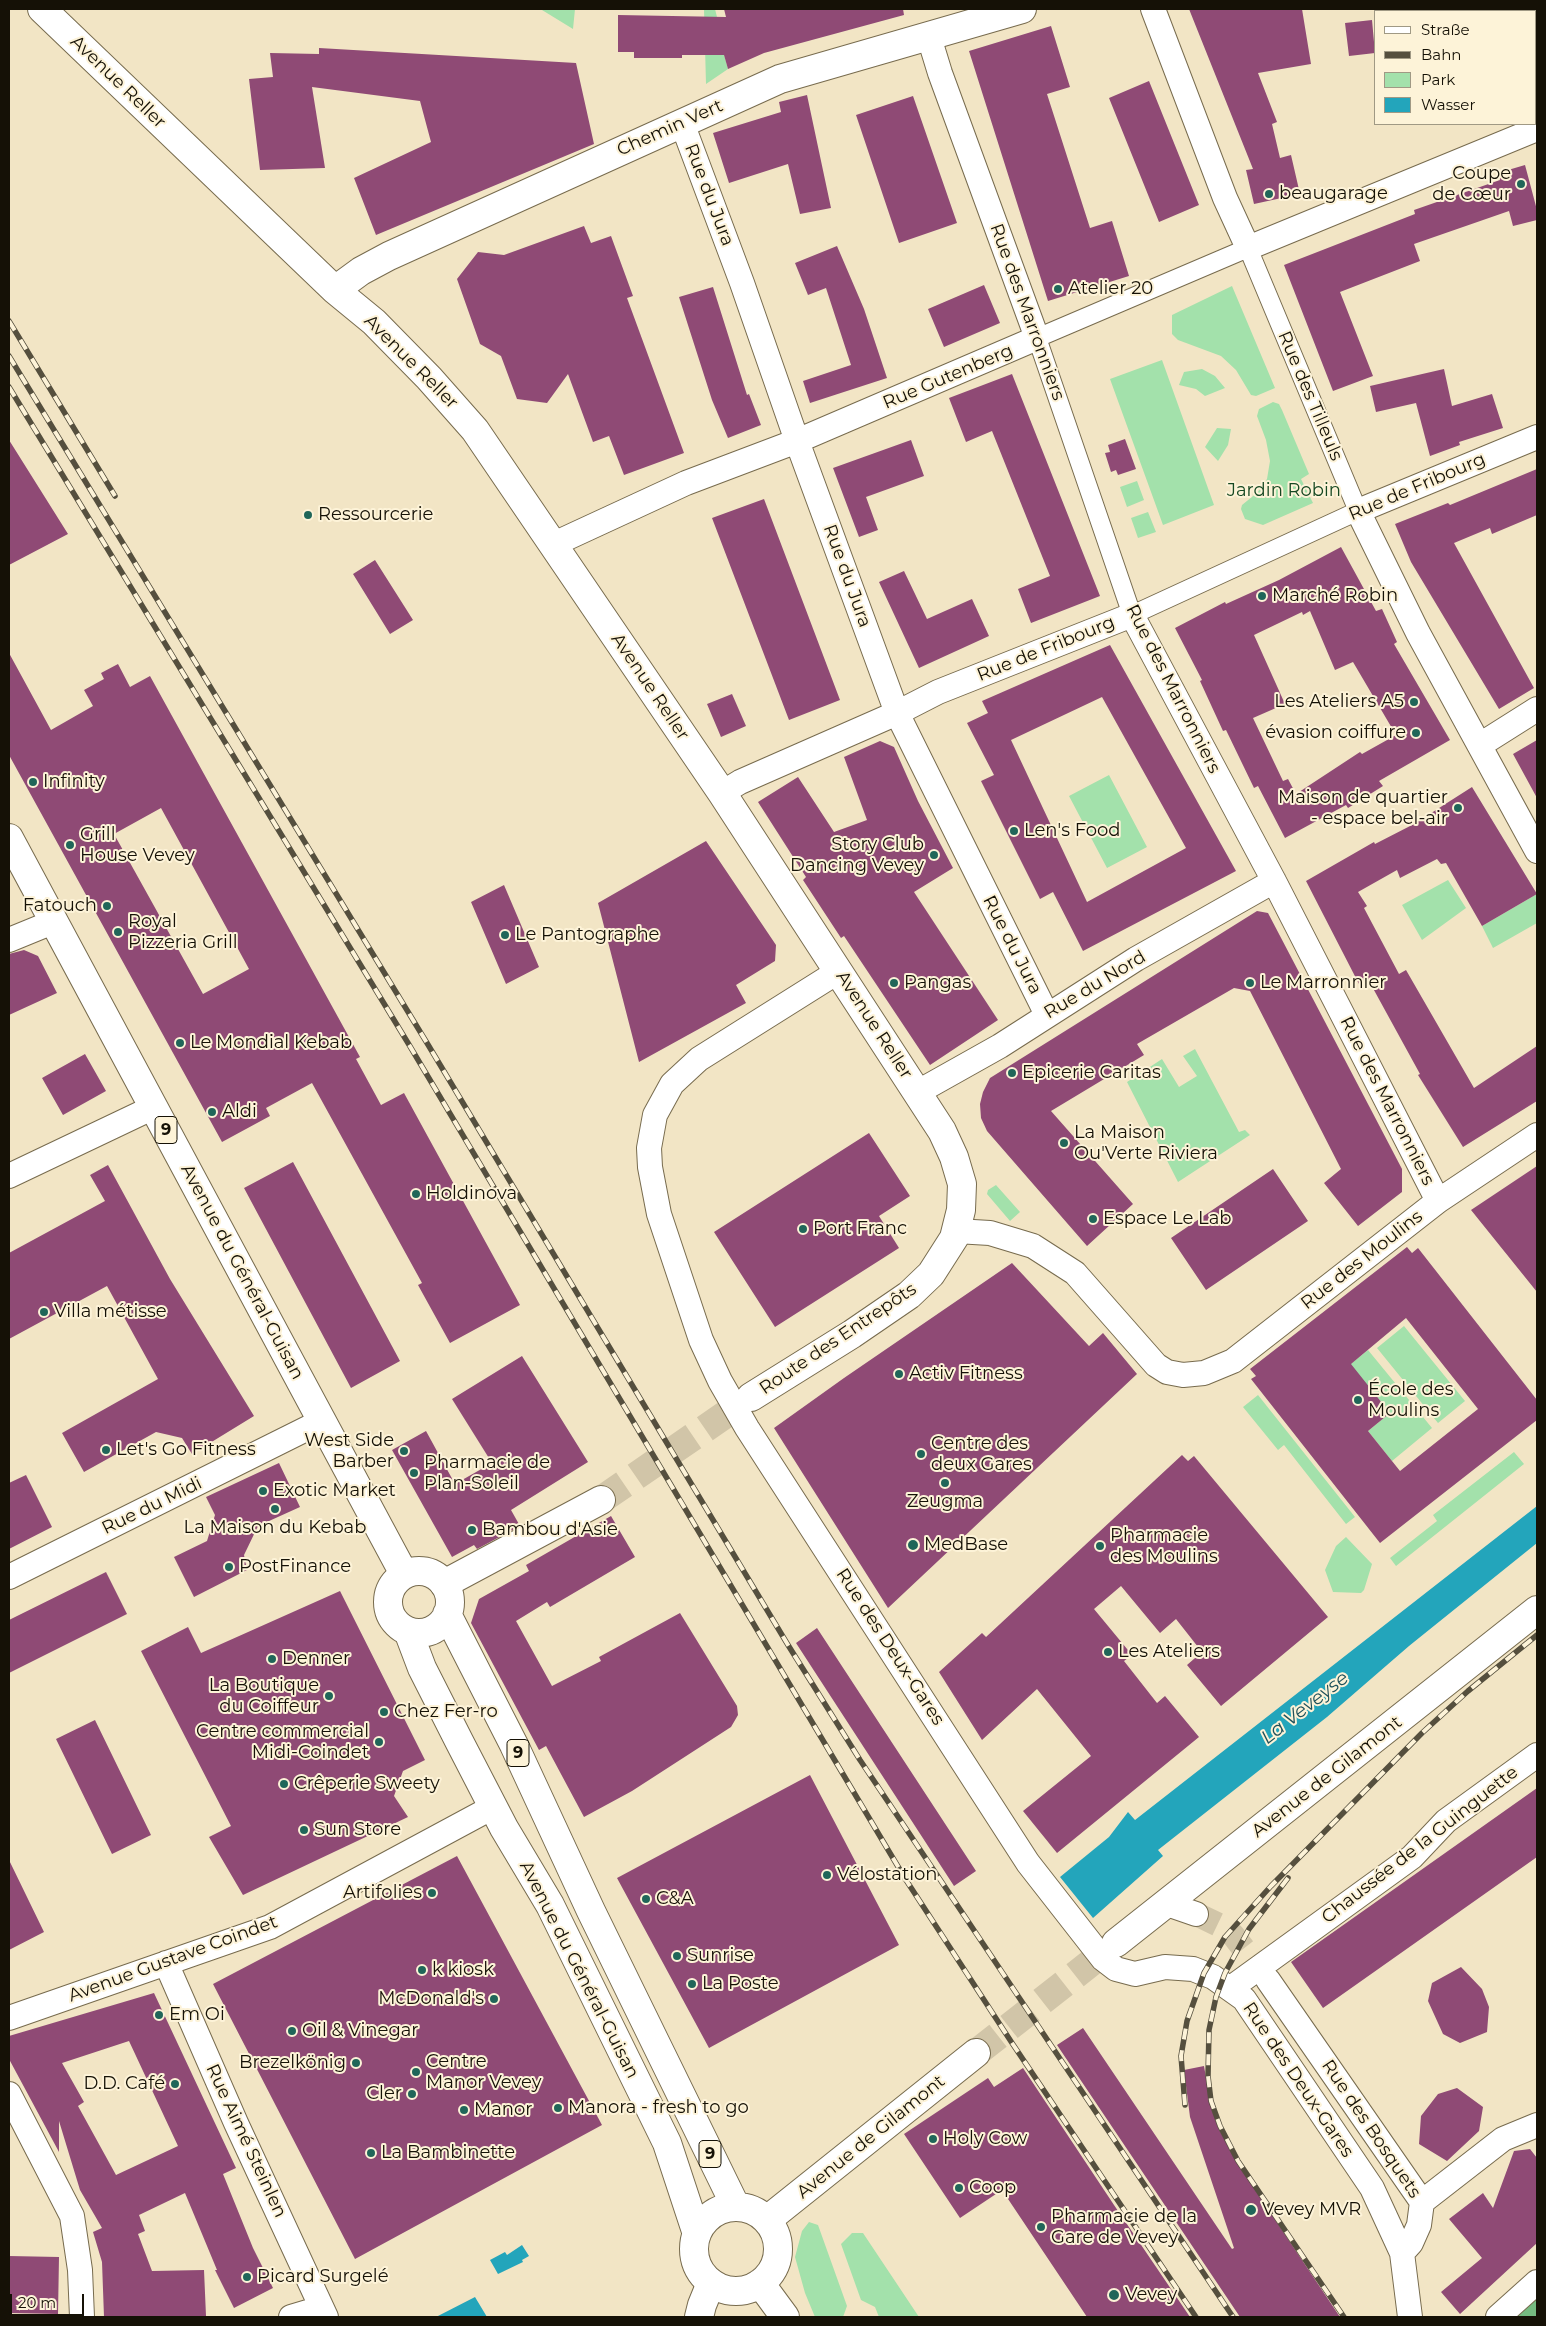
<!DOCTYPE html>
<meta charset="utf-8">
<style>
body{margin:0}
#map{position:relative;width:1546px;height:2326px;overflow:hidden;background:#f2e5c5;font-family:Montserrat,sans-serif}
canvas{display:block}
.frame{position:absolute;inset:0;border:10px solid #151106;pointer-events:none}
.legend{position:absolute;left:1374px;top:10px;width:162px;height:115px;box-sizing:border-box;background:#fdf3d8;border:1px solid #a09984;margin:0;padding:6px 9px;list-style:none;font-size:15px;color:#151106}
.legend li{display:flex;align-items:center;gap:10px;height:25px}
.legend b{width:25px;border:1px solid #a09984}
.scale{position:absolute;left:10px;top:2294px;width:74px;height:22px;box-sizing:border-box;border:2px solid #151106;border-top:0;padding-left:6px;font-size:15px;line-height:18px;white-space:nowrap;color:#151106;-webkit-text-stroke:4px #fdf3d8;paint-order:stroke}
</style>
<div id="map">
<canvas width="1546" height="2326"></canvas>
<div class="frame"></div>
<ul class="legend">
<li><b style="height:6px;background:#fff"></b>Straße</li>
<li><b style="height:6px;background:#554f3e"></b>Bahn</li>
<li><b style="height:14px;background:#a3e1ab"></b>Park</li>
<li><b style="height:14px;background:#23a5bb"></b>Wasser</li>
</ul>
<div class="scale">20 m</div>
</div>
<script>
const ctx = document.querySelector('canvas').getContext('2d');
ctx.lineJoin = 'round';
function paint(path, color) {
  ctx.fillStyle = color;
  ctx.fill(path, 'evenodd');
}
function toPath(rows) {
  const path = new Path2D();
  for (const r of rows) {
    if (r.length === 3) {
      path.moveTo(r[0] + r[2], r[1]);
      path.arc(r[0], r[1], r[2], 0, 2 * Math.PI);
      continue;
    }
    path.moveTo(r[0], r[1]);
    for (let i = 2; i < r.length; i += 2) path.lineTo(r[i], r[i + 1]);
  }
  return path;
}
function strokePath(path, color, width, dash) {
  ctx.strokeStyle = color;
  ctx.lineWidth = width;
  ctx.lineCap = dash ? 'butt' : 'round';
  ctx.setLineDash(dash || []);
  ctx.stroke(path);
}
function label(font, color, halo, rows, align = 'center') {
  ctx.font = font + ' Montserrat,sans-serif';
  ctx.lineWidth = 4;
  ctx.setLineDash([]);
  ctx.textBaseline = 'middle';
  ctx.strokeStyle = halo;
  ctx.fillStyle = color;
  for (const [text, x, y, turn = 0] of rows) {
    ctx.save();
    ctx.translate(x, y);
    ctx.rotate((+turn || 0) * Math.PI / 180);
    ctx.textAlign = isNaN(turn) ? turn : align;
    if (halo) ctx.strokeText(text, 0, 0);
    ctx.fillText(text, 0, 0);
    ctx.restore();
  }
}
const green = toPath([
 [540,9,575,9,573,29,542,10],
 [704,9,715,9,721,33,718,33,728,69,706,84],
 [1232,286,1275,388,1256,396,1251,395,1236,370,1221,356,1178,340,1172,334,1172,315],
 [1162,360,1214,505,1163,525,1110,379],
 [1202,369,1215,376,1225,388,1205,396,1196,389,1179,385,1184,372],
 [1273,402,1279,404,1282,410,1309,474,1301,479,1313,503,1263,525,1245,519,1241,509,1242,505,1258,492,1267,479,1270,461,1266,440,1257,416,1259,409],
 [1217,428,1231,429,1228,445,1218,461,1205,447],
 [1137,481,1144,500,1127,507,1120,487],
 [1148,512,1156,532,1138,538,1131,518],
 [1109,775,1147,847,1107,868,1069,796],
 [1448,880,1466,908,1422,940,1402,905],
 [1537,894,1537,923,1493,948,1482,926],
 [1195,1049,1239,1132,1245,1130,1250,1135,1178,1182,1127,1082,1162,1059,1179,1087,1197,1076,1183,1056],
 [996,1185,1020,1212,1010,1221,987,1194,988,1190],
 [1404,1326,1465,1401,1438,1423,1377,1348],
 [1368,1350,1432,1428,1392,1461,1368,1431,1390,1413,1370,1388,1347,1406,1328,1382],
 [1258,1395,1355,1517,1346,1524,1284,1445,1278,1450,1243,1407],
 [1514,1452,1524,1464,1396,1566,1390,1558,1437,1521,1433,1515],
 [1346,1537,1372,1564,1364,1590,1361,1593,1333,1592,1325,1570,1336,1546],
 [809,2222,818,2225,847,2306,843,2317,815,2317,805,2293,795,2257,802,2231],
 [852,2233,863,2233,919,2317,879,2317,875,2307,861,2300,841,2244]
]);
const forest = toPath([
 [1537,2282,1537,2317,1498,2317]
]);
const water = toPath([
 [1537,1506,1537,1543,1409,1646,1327,1717,1158,1850,1163,1856,1093,1918,1060,1877,1109,1837,1128,1812,1135,1820],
 [522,2245,529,2256,522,2260,523,2262,498,2274,490,2260,505,2252,507,2255],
 [475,2297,487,2317,436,2317]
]);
const building = toPath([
 [724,9,903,9,904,15,764,53,728,69,724,55,682,55,682,58,634,58,634,52,618,52,618,15,726,17],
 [1189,9,1302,9,1311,64,1258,73,1277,122,1272,124,1280,158,1291,155,1300,194,1254,204,1246,170,1253,169],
 [1372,20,1375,53,1349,56,1345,23],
 [1051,26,1070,87,1047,94,1090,228,1112,221,1129,276,1048,301,969,51],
 [319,48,576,63,594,144,376,235,354,178,431,142,420,101,312,87,325,168,260,170,249,79,273,77,270,53,319,54],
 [1149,81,1199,205,1159,222,1109,98],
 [807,95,831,208,800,214,788,164,729,183,713,133,781,112,779,102],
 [913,96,957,223,899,243,856,115],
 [1525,165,1537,210,1537,220,1513,226,1509,211,1414,244,1420,261,1340,292,1373,376,1333,391,1284,265,1415,214,1414,210,1500,180,1498,173],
 [584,226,591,243,611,236,633,296,627,298,684,453,624,475,609,436,593,442,568,374,547,403,517,399,501,356,480,344,457,279,478,252,504,255],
 [837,246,864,309,887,378,810,403,803,381,851,365,826,288,808,295,795,263],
 [984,285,1000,323,944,347,928,309],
 [713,287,747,395,749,394,761,425,728,438,712,400,679,297],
 [1444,369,1452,406,1492,394,1503,428,1459,442,1460,445,1430,456,1416,403,1376,412,1370,386],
 [1012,374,1100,596,1031,623,1018,589,1050,576,992,431,966,442,949,398],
 [1125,439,1136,469,1118,475,1116,470,1111,472,1105,453,1110,452,1108,445],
 [9,440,68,534,9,565],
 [911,440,924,476,866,497,878,530,859,537,833,468],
 [1537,469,1537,515,1492,534,1490,528,1454,543,1534,688,1499,709,1411,562,1395,524,1448,503,1450,505],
 [764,499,840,700,789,720,712,518],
 [1341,547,1376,611,1382,609,1397,642,1394,644,1450,740,1379,781,1383,786,1348,808,1346,805,1285,838,1258,786,1254,788,1226,730,1223,731,1200,681,1202,680,1175,628,1225,602,1226,604,1279,580],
 [1310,611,1335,670,1353,662,1396,735,1362,754,1360,752,1296,794,1288,779,1283,781,1253,718,1285,704,1254,635,1302,612,1303,615],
 [375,560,413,620,390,634,353,574],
 [904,571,927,619,972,599,989,636,919,668,879,582],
 [1110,645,1236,871,1083,951,1053,892,1040,899,981,781,994,775,967,723,988,713,982,701],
 [1102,697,1186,848,1087,902,1011,740],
 [9,653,51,730,93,706,84,690,104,679,101,673,118,664,130,687,150,676,360,1057,356,1059,381,1105,404,1093,520,1305,450,1343,418,1285,422,1283,312,1083,266,1108,270,1116,222,1142,9,755],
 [161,808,249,969,203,994,114,834],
 [732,694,746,726,721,737,707,704],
 [1537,740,1537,798,1513,754],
 [880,741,894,747,918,801,953,868,914,892,998,1020,930,1065,844,936,841,938,803,880,806,877,758,802,798,777,834,832,867,820,844,757],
 [1472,787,1537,894,1482,926,1446,863,1441,864,1437,859,1400,878,1397,870,1358,892,1367,906,1364,908,1399,974,1406,970,1474,1088,1537,1046,1537,1101,1463,1147,1418,1075,1420,1074,1369,981,1360,986,1306,881,1374,842,1375,844,1414,824],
 [706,841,776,945,775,961,736,985,746,1003,639,1062,598,903],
 [504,885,539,967,506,984,471,902],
 [1257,911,1268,913,1402,1169,1402,1192,1358,1226,1324,1183,1341,1169,1250,991,1234,988,1137,1044,1144,1055,1051,1111,1133,1204,1087,1246,987,1131,981,1118,980,1104,983,1092,990,1078],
 [24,950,38,956,57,993,9,1015,9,954],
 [85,1054,106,1091,63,1115,42,1078],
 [869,1133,910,1196,879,1216,899,1248,775,1327,714,1232],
 [293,1162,400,1361,351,1388,244,1188],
 [108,1165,170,1279,254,1416,192,1454,182,1438,156,1432,84,1472,62,1433,158,1379,107,1286,9,1339,9,1253,105,1201,90,1175],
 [1537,1166,1537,1292,1471,1210],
 [1273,1169,1308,1221,1206,1290,1171,1238],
 [1407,1247,1412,1253,1418,1248,1537,1400,1537,1420,1380,1543,1251,1379,1256,1376,1250,1369],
 [1406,1318,1478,1409,1400,1471,1368,1431,1390,1413,1351,1364],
 [1012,1263,1089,1346,1103,1333,1137,1374,888,1608,774,1428,844,1378],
 [522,1356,588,1462,511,1510,520,1526,477,1549,474,1545,452,1557,392,1450,426,1431,455,1484,492,1463,452,1399],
 [1182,1455,1188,1461,1194,1456,1328,1617,1221,1706,1187,1665,1202,1652,1176,1619,1160,1633,1121,1586,1094,1609,1132,1655,1124,1661,1157,1703,1165,1696,1199,1737,1057,1853,1023,1811,1091,1756,1037,1689,982,1740,939,1672,982,1633,986,1637],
 [279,1463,300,1507,258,1526,244,1555,247,1570,194,1597,174,1557,207,1541,215,1515,206,1497],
 [26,1475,52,1527,9,1549,9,1483],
 [611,1516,635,1557,550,1607,547,1602,516,1621,552,1686,601,1661,599,1657,680,1613,737,1706,738,1715,731,1727,632,1791,584,1817,546,1746,539,1750,471,1623,479,1599,529,1571,526,1565],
 [106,1572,127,1614,9,1673,9,1620],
 [340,1591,425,1760,403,1771,394,1796,408,1817,243,1895,209,1837,231,1826,141,1651,188,1627,201,1653],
 [817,1628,976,1871,954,1886,796,1643],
 [95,1720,151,1835,112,1854,56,1739],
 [810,1775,899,1945,709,2048,617,1878],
 [1537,1788,1537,1857,1323,2008,1291,1962],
 [457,1856,602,2125,355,2259,213,1984],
 [9,1860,44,1932,9,1950],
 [1461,1967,1482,1989,1489,2007,1487,2032,1460,2043,1443,2034,1428,2001,1432,1983],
 [154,1993,236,2168,223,2174,253,2248,273,2288,234,2308,215,2270,217,2270,185,2193,139,2215,145,2231,138,2234,152,2271,204,2270,206,2316,104,2317,102,2262,93,2232,102,2228,80,2190,59,2121,59,2152,9,2059,9,2036],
 [129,2041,178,2146,116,2175,78,2106,84,2102,62,2063],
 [1083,2028,1232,2249,1234,2248,1190,2117,1184,2070,1204,2066,1210,2101,1218,2127,1236,2161,1340,2317,1240,2317,1057,2045],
 [1023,2068,1114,2205,1190,2317,1087,2317,1002,2190,960,2218,904,2134,988,2078,994,2087],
 [1457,2088,1483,2107,1479,2131,1447,2161,1419,2144,1421,2116,1438,2094],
 [1530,2149,1537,2158,1537,2243,1460,2314,1441,2292,1482,2258,1449,2219,1483,2193,1493,2208,1514,2151],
 [9,2256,59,2257,58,2314,9,2313]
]);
const minorTunnel = toPath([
 [1196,1914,1223,1927,1233,1935,1268,1980]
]);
const tertiaryTunnel = toPath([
 [601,1500,751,1397],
 [976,2053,1116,1943]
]);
const pedestrian = toPath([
 [1248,248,1358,511,1132,615,1037,338,1248,248]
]);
const minor = toPath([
 [1153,9,1225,198,1248,248,1537,129],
 [682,123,742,283,797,441,897,713,1047,1015],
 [1537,437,1358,511,1418,633,1537,851],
 [554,544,686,483,797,441,1037,338,940,73,929,37],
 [1480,745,1537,709],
 [722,793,740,782,897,713,938,692,1132,615,1274,881,1438,1201],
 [9,940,53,922],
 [839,971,699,1059,672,1084,655,1115,649,1148,650,1167,659,1214,701,1340,720,1381,747,1428,1028,1863,1103,1959,1116,1969,1135,1974,1165,1967,1193,1969,1213,1977,1244,1999,1372,2188,1402,2253,1410,2317],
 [918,1092,1000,1046,1136,959,1274,881],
 [9,1176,154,1107],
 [956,1231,990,1233,1033,1246,1075,1273,1156,1365,1167,1372,1183,1375,1204,1373,1233,1361,1438,1201,1537,1135],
 [9,1577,322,1421],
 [1167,1904,1196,1914],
 [166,1963,236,2123,326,2317],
 [1268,1980,1422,2202,1419,2225,1411,2243,1402,2253],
 [1231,1988,1412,1857,1446,1821,1537,1755],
 [9,2018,270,1927,493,1807],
 [9,2094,72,2216,80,2270,82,2317],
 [1422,2202,1503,2139,1537,2125],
 [291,2317,321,2308],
 [1498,2317,1537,2282]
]);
const tertiary = toPath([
 [42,9,335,290,374,322,429,378,475,430,722,793,942,1131,954,1157,962,1184,961,1210,954,1238,931,1274,909,1295,852,1334,751,1397],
 [335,290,361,271,389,256,780,79,1022,9],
 [444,1584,601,1500],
 [1116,1943,1537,1610],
 [767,2220,976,2053],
 [699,2317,702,2305,711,2283]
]);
const primary = toPath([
 [9,838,404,1574],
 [419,1602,31],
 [447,1614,514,1745,591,1911,736,2207],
 [408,1631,422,1668,459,1741,504,1828,550,1905,667,2143,697,2234],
 [736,2249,42],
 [760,2283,785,2317]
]);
const rail = toPath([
 [9,321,115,496],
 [9,356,427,1043,788,1645,860,1760,1233,2317],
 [9,387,408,1043,906,1880,1012,2043,1196,2317],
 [1288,1878,1249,1929,1225,1973,1216,1997,1209,2030,1208,2076,1211,2101,1220,2126,1238,2161,1344,2317],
 [1185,2105,1181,2056,1187,2021,1204,1973,1225,1937,1271,1886,1422,1733,1468,1691,1537,1635]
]);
const markers = [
 [1521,184,5,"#206659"],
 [1269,194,5,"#206659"],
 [1058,289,5,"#206659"],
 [308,515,5,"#206659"],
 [1262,596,5,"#206659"],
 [1414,702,5,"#206659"],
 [1416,733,5,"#206659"],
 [33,782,5,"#206659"],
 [1458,808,5,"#206659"],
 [1014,831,5,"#206659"],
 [70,845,5,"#206659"],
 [934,855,5,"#206659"],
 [107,906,5,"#206659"],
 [118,932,5,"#206659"],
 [505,935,5,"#206659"],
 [894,983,5,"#206659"],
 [1250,983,5,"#206659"],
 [180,1043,5,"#206659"],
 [1012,1073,5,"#206659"],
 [212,1112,5,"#206659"],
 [1064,1143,5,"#206659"],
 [416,1194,5,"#206659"],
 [1093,1219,5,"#206659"],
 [803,1229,5,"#206659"],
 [44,1312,5,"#206659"],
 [899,1374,5,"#206659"],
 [1358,1400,5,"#206659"],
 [106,1450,5,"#206659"],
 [404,1451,5,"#206659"],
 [921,1454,5,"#206659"],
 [414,1473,5,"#206659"],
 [945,1483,5,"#206659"],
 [263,1491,5,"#206659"],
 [275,1509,5,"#206659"],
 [472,1530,5,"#206659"],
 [913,1545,6,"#206659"],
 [1100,1546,5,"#206659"],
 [229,1567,5,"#206659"],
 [1108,1652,5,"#206659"],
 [272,1659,5,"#206659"],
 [329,1696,5,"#206659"],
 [384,1712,5,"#206659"],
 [379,1742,5,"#206659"],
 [284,1784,5,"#206659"],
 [304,1830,5,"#206659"],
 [827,1875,5,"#206659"],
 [432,1893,5,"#206659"],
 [646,1899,5,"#206659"],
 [677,1956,5,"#206659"],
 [422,1970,5,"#206659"],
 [692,1984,5,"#206659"],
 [494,1999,5,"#206659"],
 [159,2015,5,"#206659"],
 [292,2031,5,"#206659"],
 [356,2063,5,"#206659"],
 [416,2072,5,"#206659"],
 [175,2084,5,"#206659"],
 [412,2094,5,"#206659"],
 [558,2108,5,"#206659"],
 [464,2110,5,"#206659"],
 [933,2139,5,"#206659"],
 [371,2153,5,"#206659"],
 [959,2188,5,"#206659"],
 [1251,2210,6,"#206659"],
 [1041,2227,5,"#206659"],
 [247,2277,5,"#206659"],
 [1114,2295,6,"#206659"]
];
const shields = [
 [166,1130,22],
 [518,1753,22],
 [710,2154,22]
];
const shieldNames = [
 ["9",166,1130],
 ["9",518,1753],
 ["9",710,2154]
];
const streetNames = [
 ["Avenue Reller",118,82,44],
 ["Chemin Vert",670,128,-24],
 ["Rue du Jura",709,195,69],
 ["Rue des Marronniers",1027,312,70],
 ["Avenue Reller",411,362,45],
 ["Rue Gutenberg",948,377,-23],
 ["Rue des Tilleuls",1310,396,67],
 ["Rue de Fribourg",1417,487,-23],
 ["Rue du Jura",847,576,70],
 ["Rue de Fribourg",1046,649,-22],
 ["Avenue Reller",650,687,56],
 ["Rue des Marronniers",1173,689,63],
 ["Rue du Jura",1012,945,63],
 ["Rue du Nord",1095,985,-31],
 ["Avenue Reller",874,1025,57],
 ["Rue des Marronniers",1387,1101,63],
 ["Rue des Moulins",1362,1260,-38],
 ["Avenue du Général-Guisan",242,1272,62],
 ["Route des Entrepôts",838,1339,-34],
 ["Rue du Midi",152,1506,-26],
 ["Rue des Deux-Gares",890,1647,57],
 ["Avenue de Gilamont",1327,1777,-38],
 ["Chaussée de la Guinguette",1420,1845,-38],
 ["Avenue Gustave Coindet",173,1959,-20],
 ["Avenue du Général-Guisan",579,1970,63],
 ["Rue des Deux-Gares",1298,2080,56],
 ["Rue des Bosquets",1371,2129,56],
 ["Avenue de Gilamont",871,2137,-39],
 ["Rue Aimé Steinlen",246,2141,65]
];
const poiNames = [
 ["Coupe",1511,174,"right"],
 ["de Cœur",1511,195,"right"],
 ["beaugarage",1279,194],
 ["Atelier 20",1068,289],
 ["Ressourcerie",318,515],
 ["Marché Robin",1272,596],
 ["Les Ateliers A5",1404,702,"right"],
 ["évasion coiffure",1406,733,"right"],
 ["Infinity",43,782],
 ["Maison de quartier",1448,798,"right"],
 ["- espace bel-air",1448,819,"right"],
 ["Len's Food",1024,831],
 ["Grill",80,835],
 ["House Vevey",80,856],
 ["Story Club",924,845,"right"],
 ["Dancing Vevey",924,866,"right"],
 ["Fatouch",97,906,"right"],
 ["Royal",128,922],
 ["Pizzeria Grill",128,943],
 ["Le Pantographe",515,935],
 ["Pangas",904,983],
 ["Le Marronnier",1260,983],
 ["Le Mondial Kebab",190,1043],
 ["Epicerie Caritas",1022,1073],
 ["Aldi",222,1112],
 ["La Maison",1074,1133],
 ["Ou'Verte Riviera",1074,1154],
 ["Holdinova",426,1194],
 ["Espace Le Lab",1103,1219],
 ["Port Franc",813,1229],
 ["Villa métisse",54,1312],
 ["Activ Fitness",909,1374],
 ["École des",1368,1390],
 ["Moulins",1368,1411],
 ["West Side",394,1441,"right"],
 ["Barber",394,1462,"right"],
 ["Centre des",931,1444],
 ["deux Gares",931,1465],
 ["Let's Go Fitness",116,1450],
 ["Pharmacie de",424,1463],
 ["Plan-Soleil",424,1484],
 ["Exotic Market",273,1491],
 ["Zeugma",945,1502,"center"],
 ["La Maison du Kebab",275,1528,"center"],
 ["Bambou d'Asie",482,1530],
 ["Pharmacie",1110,1536],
 ["des Moulins",1110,1557],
 ["MedBase",924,1545],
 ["PostFinance",239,1567],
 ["Les Ateliers",1118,1652],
 ["Denner",282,1659],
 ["La Boutique",319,1686,"right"],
 ["du Coiffeur",319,1707,"right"],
 ["Chez Fer-ro",394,1712],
 ["Centre commercial",369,1732,"right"],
 ["Midi-Coindet",369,1753,"right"],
 ["Crêperie Sweety",294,1784],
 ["Sun Store",314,1830],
 ["Vélostation",837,1875],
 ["Artifolies",422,1893,"right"],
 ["C&A",656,1899],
 ["Sunrise",687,1956],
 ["k kiosk",432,1970],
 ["La Poste",702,1984],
 ["McDonald's",484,1999,"right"],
 ["Em Oi",169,2015],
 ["Oil & Vinegar",302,2031],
 ["Centre",426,2062],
 ["Manor Vevey",426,2083],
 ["Brezelkönig",346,2063,"right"],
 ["D.D. Café",165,2084,"right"],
 ["Cler",402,2094,"right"],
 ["Manora - fresh to go",568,2108],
 ["Manor",474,2110],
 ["Holy Cow",943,2139],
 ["La Bambinette",381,2153],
 ["Coop",969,2188],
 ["Vevey MVR",1262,2210],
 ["Pharmacie de la",1051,2217],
 ["Gare de Vevey",1051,2238],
 ["Picard Surgelé",257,2277],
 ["Vevey",1125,2295]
];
const parkNames = [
 ["Jardin Robin",1284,491]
];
const waterNames = [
 ["La Veveyse",1305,1708,-38]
];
paint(green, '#a3e1ab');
paint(forest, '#76bb81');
paint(water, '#23a5bb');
paint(building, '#8f4a75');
strokePath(minorTunnel, '#d1c5a8', 24, [24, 12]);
strokePath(tertiaryTunnel, '#d1c5a8', 28, [28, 14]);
strokePath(pedestrian, '#776b4e', 20);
strokePath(minor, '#776b4e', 26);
strokePath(tertiary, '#776b4e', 30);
strokePath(primary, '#776b4e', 30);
strokePath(pedestrian, '#fff', 18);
strokePath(minor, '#fff', 24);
strokePath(tertiary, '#fff', 28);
strokePath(primary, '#fff', 28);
strokePath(rail, '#554f3e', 5.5);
strokePath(rail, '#fdf3d8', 4, [11]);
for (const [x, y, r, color] of markers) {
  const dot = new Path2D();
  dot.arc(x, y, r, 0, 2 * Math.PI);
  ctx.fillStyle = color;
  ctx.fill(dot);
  strokePath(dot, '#fdf3d8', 2);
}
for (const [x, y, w] of shields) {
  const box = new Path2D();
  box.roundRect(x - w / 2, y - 13.5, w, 27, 4);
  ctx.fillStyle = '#fdf3d8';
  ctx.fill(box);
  strokePath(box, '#151106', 1);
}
label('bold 16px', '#151106', null, shieldNames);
label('18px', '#151106', '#fdf3d8', streetNames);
label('18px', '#151106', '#fdf3d8', poiNames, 'left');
label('18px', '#164822', '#fdf3d8', parkNames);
label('italic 19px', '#1f515b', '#fdf3d8', waterNames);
</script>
